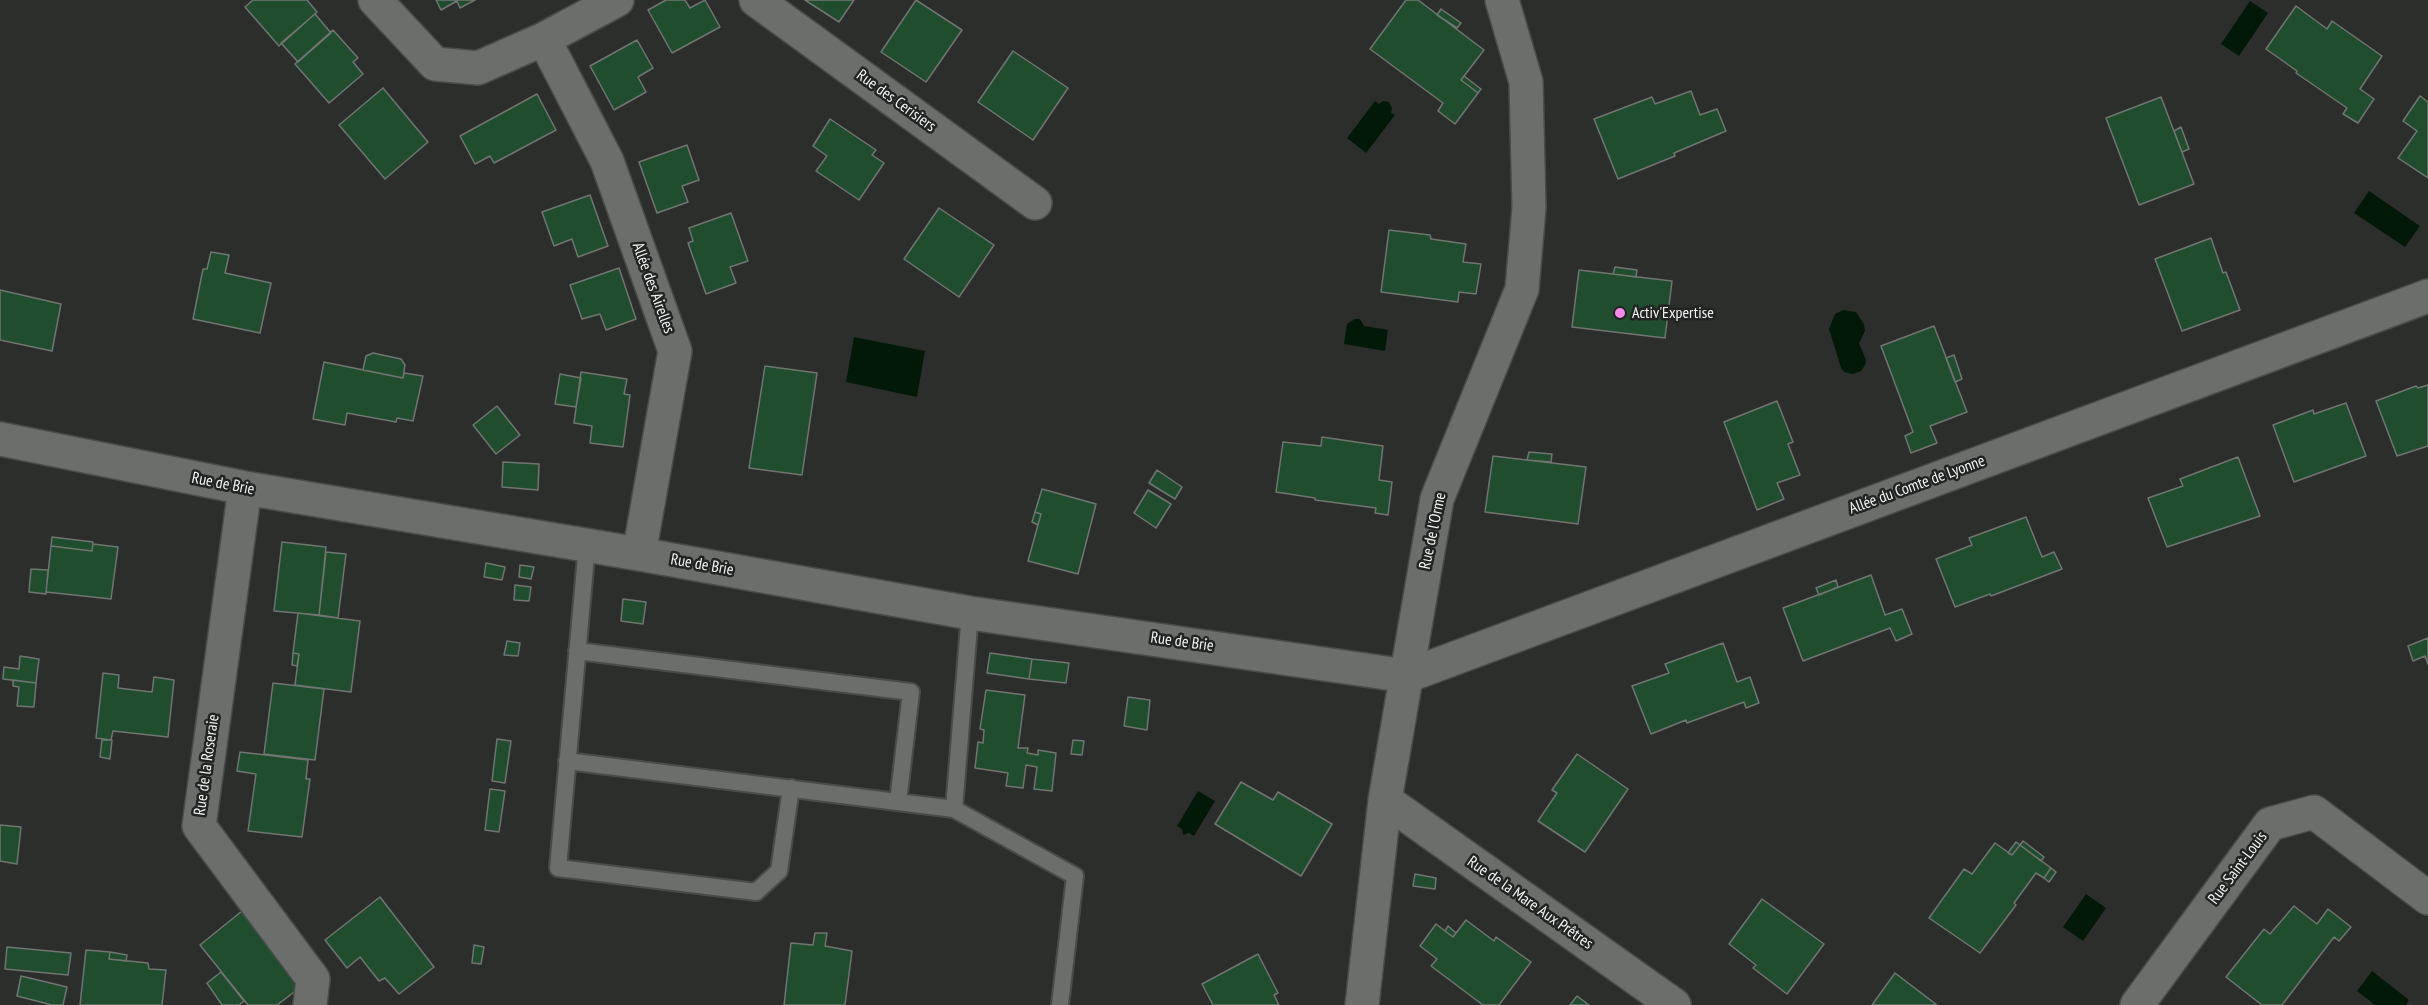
<!DOCTYPE html>
<meta charset="utf-8">
<style>
body{margin:0}
canvas{display:block;background:#2b2e2b}
</style>
<canvas width="2428" height="1005"></canvas>
<script>
const ctx = document.querySelector('canvas').getContext('2d');
ctx.lineJoin = 'round';
function paint(path, color) {
  ctx.fillStyle = color;
  ctx.fill(path, 'evenodd');
}
function toPath(rows) {
  const path = new Path2D();
  for (const r of rows) {
    path.moveTo(r[0], r[1]);
    for (let i = 2; i < r.length; i += 2) path.lineTo(r[i], r[i + 1]);
  }
  return path;
}
function strokePath(path, color, width, dash) {
  ctx.strokeStyle = color;
  ctx.lineWidth = width;
  ctx.lineCap = dash ? 'butt' : 'round';
  ctx.setLineDash(dash || []);
  ctx.stroke(path);
}
function label(font, color, halo, rows, align = 'center') {
  ctx.font = font + ' "PT Sans Narrow",sans-serif';
  ctx.lineWidth = 5;
  ctx.setLineDash([]);
  ctx.textBaseline = 'middle';
  ctx.strokeStyle = halo;
  ctx.fillStyle = color;
  for (const [text, x, y, turn = 0] of rows) {
    ctx.save();
    ctx.translate(x, y);
    ctx.rotate((+turn || 0) * Math.PI / 180);
    ctx.textAlign = isNaN(turn) ? turn : align;
    if (halo) ctx.strokeText(text, 0, 0);
    ctx.fillText(text, 0, 0);
    ctx.restore();
  }
}
const water = toPath([
 [2250,1,2268,13,2239,56,2221,44],
 [1375,101,1379,104,1383,101,1389,102,1392,108,1391,113,1395,115,1366,153,1347,138],
 [2369,191,2420,226,2405,247,2354,213],
 [1843,310,1856,312,1864,324,1865,331,1859,343,1866,360,1865,365,1861,371,1853,374,1844,372,1841,368,1829,329,1835,314],
 [1355,319,1360,319,1364,326,1388,330,1385,351,1344,344,1347,324],
 [854,337,925,351,917,397,846,382],
 [1198,791,1215,801,1194,836,1189,833,1183,835,1182,829,1177,826],
 [2086,894,2106,908,2083,941,2063,927],
 [2372,971,2409,1000,2406,1005,2375,1005,2357,991]
]);
const building = toPath([
 [253,0,307,0,317,12,279,46,245,7,253,0],
 [436,0,475,0,460,8,457,1,441,10,436,0],
 [666,0,685,0,690,8,705,0,720,27,672,53,648,10,666,0],
 [805,0,854,0,839,22,805,0],
 [916,0,962,30,926,82,881,52,916,0],
 [1406,0,1418,0,1484,50,1461,80,1478,93,1455,124,1438,111,1443,103,1370,49,1406,0],
 [2296,6,2327,29,2332,21,2382,56,2360,89,2374,99,2358,123,2343,114,2347,108,2296,73,2297,71,2266,49,2296,6],
 [1441,9,1461,23,1457,28,1437,15,1441,9],
 [315,14,331,33,298,62,281,43,315,14],
 [333,30,358,58,353,62,363,74,329,103,295,64,333,30],
 [637,40,653,68,638,77,646,92,614,110,590,66,637,40],
 [1013,51,1068,88,1033,140,978,102,1013,51],
 [1464,76,1481,89,1478,93,1461,80,1464,76],
 [383,88,428,142,385,179,339,125,383,88],
 [1691,91,1700,115,1717,109,1726,131,1674,153,1675,156,1618,179,1594,119,1652,97,1655,104,1691,91],
 [537,94,556,130,494,163,490,156,475,164,460,136,537,94],
 [2420,96,2428,102,2428,178,2398,158,2417,131,2403,121,2420,96],
 [2161,97,2194,184,2139,205,2106,118,2161,97],
 [830,119,876,150,872,155,884,163,859,200,816,171,827,156,813,146,830,119],
 [2181,127,2189,149,2182,152,2174,131,2181,127],
 [687,145,699,180,682,186,688,202,657,213,639,162,687,145],
 [590,195,608,246,578,257,572,239,554,246,542,212,590,195],
 [939,208,994,245,959,297,904,259,939,208],
 [731,213,748,261,730,267,736,283,706,294,688,243,693,241,689,228,731,213],
 [1389,230,1430,235,1431,239,1466,244,1463,262,1481,264,1476,294,1459,292,1458,302,1381,292,1389,230],
 [2211,238,2223,273,2226,272,2240,310,2182,331,2155,259,2211,238],
 [211,252,229,255,225,273,271,283,260,333,193,319,203,269,207,269,211,252],
 [1615,267,1637,270,1636,277,1613,274,1615,267],
 [619,268,636,319,606,330,600,314,582,319,570,285,619,268],
 [1579,270,1672,281,1665,338,1572,327,1579,270],
 [0,290,61,304,52,351,0,340,0,290],
 [1934,326,1967,412,1930,426,1937,443,1911,453,1905,436,1913,432,1881,346,1934,326],
 [373,353,401,359,405,365,403,378,363,370,366,356,373,353],
 [1954,355,1962,379,1955,382,1946,358,1954,355],
 [324,362,403,378,404,373,423,376,413,421,397,418,396,422,347,413,345,425,313,419,324,362],
 [765,366,817,373,802,475,749,468,765,366],
 [581,372,627,379,624,394,630,395,623,447,590,443,592,426,574,423,581,372],
 [560,374,581,378,576,407,555,404,560,374],
 [2428,385,2428,446,2397,456,2376,401,2416,386,2418,388,2428,385],
 [1777,401,1793,442,1788,444,1800,475,1777,483,1784,499,1757,510,1724,422,1777,401],
 [2346,403,2366,456,2294,482,2273,425,2313,410,2314,414,2346,403],
 [497,406,520,435,496,454,473,425,497,406],
 [1322,437,1383,446,1379,480,1392,482,1388,515,1375,513,1376,508,1315,500,1315,498,1276,492,1283,442,1321,446,1322,437],
 [1529,452,1552,454,1551,462,1527,460,1529,452],
 [1493,456,1586,467,1578,524,1485,512,1493,456],
 [2238,457,2260,516,2167,547,2148,498,2183,486,2180,479,2238,457],
 [503,462,539,464,538,490,502,487,503,462],
 [1157,470,1182,487,1175,499,1149,483,1157,470],
 [1042,489,1096,504,1078,574,1028,561,1041,514,1035,512,1042,489],
 [1148,490,1171,504,1156,528,1134,513,1148,490],
 [1035,512,1041,514,1038,525,1032,522,1035,512],
 [2026,517,2042,557,2054,552,2062,569,1991,596,1990,594,1955,607,1936,559,1972,545,1969,538,2026,517],
 [52,537,93,542,92,551,51,546,52,537],
 [282,542,326,547,319,615,274,611,282,542],
 [93,544,118,547,111,599,46,592,51,546,92,551,93,544],
 [326,552,346,554,338,618,319,615,326,552],
 [486,563,505,567,502,580,484,577,486,563],
 [520,565,534,567,531,579,519,577,520,565],
 [31,569,48,570,46,594,29,592,31,569],
 [1871,575,1885,615,1902,609,1912,634,1896,641,1890,628,1803,661,1783,608,1871,575],
 [1836,580,1838,587,1819,595,1816,588,1836,580],
 [515,585,531,587,529,601,514,600,515,585],
 [623,599,646,602,643,624,621,621,623,599],
 [298,613,360,621,351,692,295,685,299,654,293,653,298,613],
 [2428,638,2428,664,2425,656,2413,661,2408,646,2428,638],
 [507,641,520,643,518,656,504,655,507,641],
 [1723,643,1737,682,1750,677,1759,703,1746,708,1744,702,1687,723,1686,720,1651,734,1632,686,1669,673,1665,664,1723,643],
 [293,653,299,654,297,666,292,665,293,653],
 [990,653,1032,659,1029,679,987,673,990,653],
 [20,656,39,659,36,683,3,679,4,667,19,669,20,656],
 [1032,659,1069,663,1066,683,1029,679,1032,659],
 [103,673,119,675,118,688,152,692,154,677,174,680,168,737,113,731,111,740,96,738,103,673],
 [13,680,36,683,34,707,17,706,19,687,13,686,13,680],
 [273,683,324,689,315,760,264,754,273,683],
 [986,690,1025,695,1018,748,1028,748,1027,753,1038,755,1038,750,1056,753,1052,791,1034,789,1037,767,1026,765,1023,788,1006,786,1008,773,975,768,978,742,983,743,984,730,980,729,986,690],
 [1128,697,1150,700,1147,730,1124,726,1128,697],
 [497,739,511,741,505,783,492,781,497,739],
 [102,740,112,740,110,759,100,757,102,740],
 [1073,740,1084,741,1082,755,1071,754,1073,740],
 [240,752,308,760,306,779,310,779,302,837,248,831,256,774,237,771,240,752],
 [1577,754,1628,789,1585,852,1538,821,1557,793,1552,790,1577,754],
 [1241,782,1273,800,1278,792,1332,824,1301,876,1215,824,1241,782],
 [490,789,505,791,499,832,485,830,490,789],
 [0,825,21,827,17,864,0,861,0,825],
 [2023,841,2044,857,2041,861,2020,845,2023,841],
 [2016,842,2020,845,2012,855,2008,853,2016,842],
 [1995,843,2012,855,2020,845,2051,868,2044,878,2036,873,2014,903,2016,905,1980,953,1929,918,1964,869,1972,874,1995,843],
 [2051,868,2056,872,2049,882,2044,878,2051,868],
 [1415,874,1436,878,1435,889,1413,886,1415,874],
 [380,897,434,967,399,994,385,978,379,981,360,957,347,968,325,940,380,897],
 [1762,899,1824,944,1787,994,1753,968,1756,965,1729,944,1762,899],
 [2294,906,2317,924,2328,909,2351,927,2339,941,2334,937,2282,1005,2262,1005,2226,977,2264,929,2270,934,2294,906],
 [242,911,302,986,277,1005,248,1005,200,945,242,911],
 [1466,920,1494,941,1496,937,1531,962,1499,1005,1483,1005,1431,966,1437,959,1420,946,1436,924,1453,937,1466,920],
 [1448,926,1456,933,1453,937,1445,931,1448,926],
 [815,933,827,933,825,946,852,951,845,1005,784,1005,791,943,813,945,815,933],
 [474,945,484,947,481,964,472,963,474,945],
 [7,947,71,953,68,975,5,969,7,947],
 [86,950,110,952,109,959,148,963,149,969,166,970,162,1005,80,1005,86,950],
 [110,952,127,955,126,961,109,959,110,952],
 [1258,954,1278,993,1274,995,1279,1005,1213,1005,1202,984,1258,954],
 [221,972,244,1001,239,1005,222,1005,207,983,221,972],
 [1895,973,1937,1005,1872,1005,1895,973],
 [21,976,67,987,63,1005,52,1005,17,996,21,976],
 [1577,996,1589,1005,1570,1005,1577,996]
]);
const lane = toPath([
 [587,545,558,868,756,892,779,871,791,788],
 [970,613,954,809,1075,876,1060,1005],
 [577,651,911,692,898,802],
 [567,761,954,809]
]);
const street = toPath([
 [375,0,435,64,478,68,544,39,617,0],
 [756,0,1035,203],
 [544,39,607,161,675,351,639,554],
 [0,439,245,488,639,554,970,613,1407,676,2428,296],
 [245,488,199,826,313,979,310,1005],
 [1385,800,1674,1005],
 [1362,1005,1385,800,1437,499,1522,289,1529,208,1526,82,1502,0],
 [2137,1005,2270,824,2314,812,2428,898]
]);
const markers = [
 [1620,313,6,"#f788ec"]
];
const streetNames = [
 ["Rue des Cerisiers",896,101,36],
 ["Allée des Airelles",653,288,70],
 ["Rue de Brie",223,484,11],
 ["Allée du Comte de Lyonne",1917,485,-20],
 ["Rue de l'Orme",1433,531,-78],
 ["Rue de Brie",702,565,10],
 ["Rue de Brie",1182,642,8],
 ["Rue de la Roseraie",207,765,-82],
 ["Rue Saint-Louis",2238,868,-53],
 ["Rue de la Mare Aux Prêtres",1530,903,35]
];
const poiNames = [
 ["Activ'Expertise",1632,313]
];
paint(water, '#031908');
paint(building, '#204d2d');
strokePath(building, '#717572', 1.5);
strokePath(lane, '#494b49', 20);
strokePath(street, '#494b49', 36);
strokePath(lane, '#6b6e6b', 16);
strokePath(street, '#6b6e6b', 33);
for (const [x, y, r, color] of markers) {
  const dot = new Path2D();
  dot.arc(x, y, r, 0, 2 * Math.PI);
  ctx.fillStyle = color;
  ctx.fill(dot);
  strokePath(dot, '#212422', 2);
}
label('16px', '#f2f4f2', '#212422', streetNames);
label('16px', '#f2f4f2', '#212422', poiNames, 'left');
</script>
